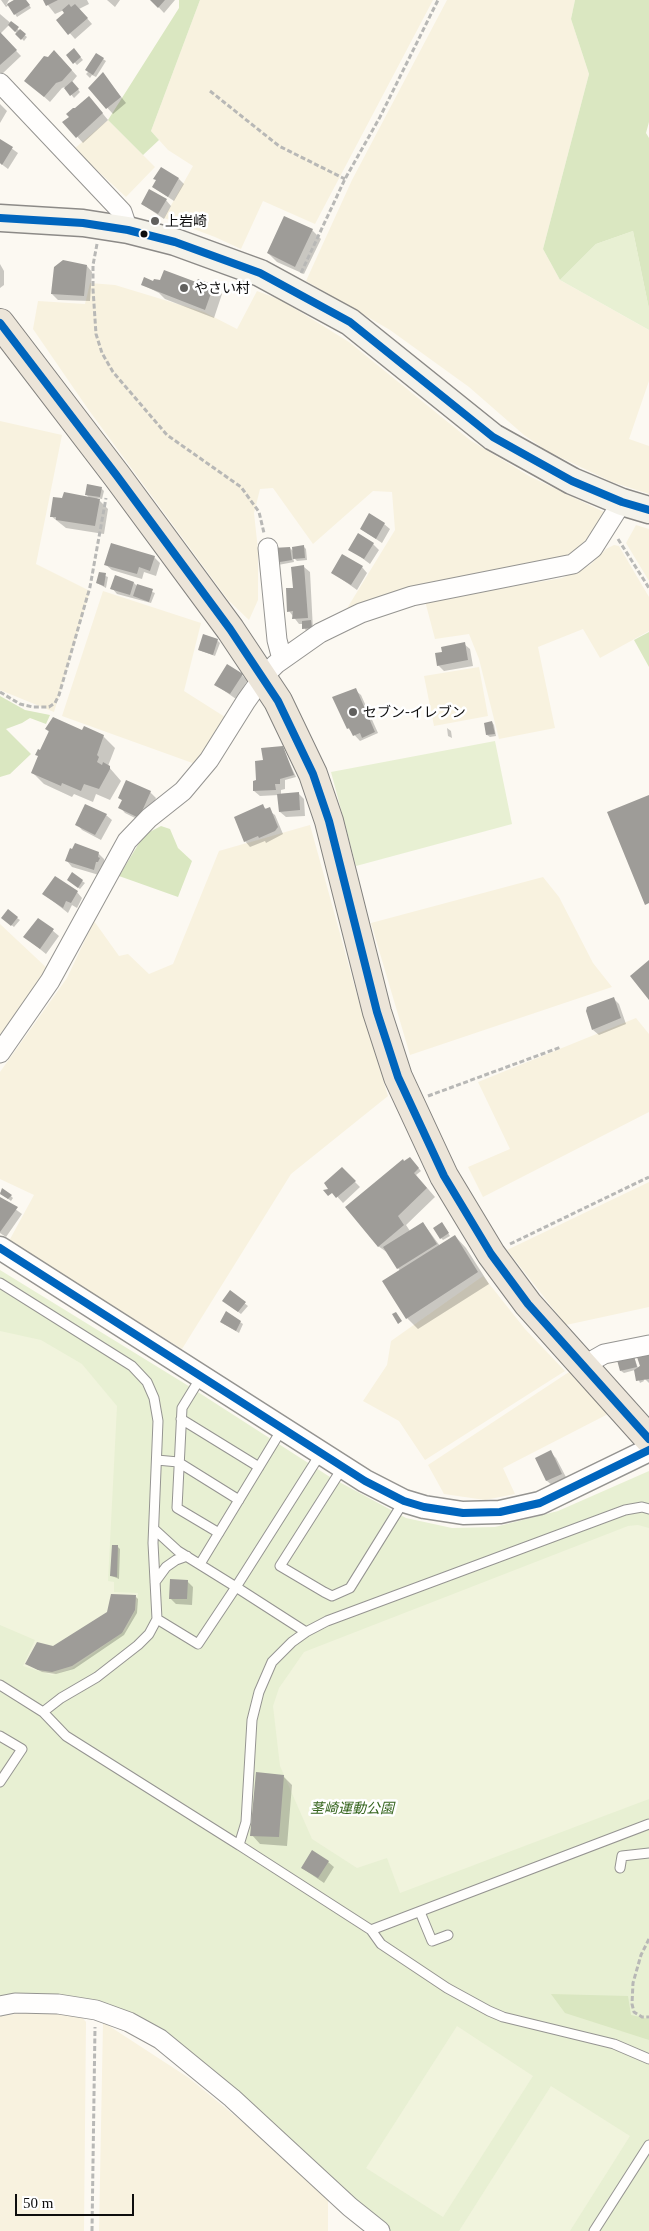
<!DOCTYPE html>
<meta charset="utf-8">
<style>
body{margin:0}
#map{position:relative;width:649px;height:2231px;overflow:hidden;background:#fcf9f2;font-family:Georgia,serif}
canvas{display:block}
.scale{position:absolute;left:15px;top:2194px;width:119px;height:22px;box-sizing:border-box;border:2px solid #0e0e0e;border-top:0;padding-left:6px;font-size:15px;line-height:18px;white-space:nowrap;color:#0e0e0e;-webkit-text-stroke:4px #fff;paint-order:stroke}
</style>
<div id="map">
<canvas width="649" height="2231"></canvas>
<div class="scale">50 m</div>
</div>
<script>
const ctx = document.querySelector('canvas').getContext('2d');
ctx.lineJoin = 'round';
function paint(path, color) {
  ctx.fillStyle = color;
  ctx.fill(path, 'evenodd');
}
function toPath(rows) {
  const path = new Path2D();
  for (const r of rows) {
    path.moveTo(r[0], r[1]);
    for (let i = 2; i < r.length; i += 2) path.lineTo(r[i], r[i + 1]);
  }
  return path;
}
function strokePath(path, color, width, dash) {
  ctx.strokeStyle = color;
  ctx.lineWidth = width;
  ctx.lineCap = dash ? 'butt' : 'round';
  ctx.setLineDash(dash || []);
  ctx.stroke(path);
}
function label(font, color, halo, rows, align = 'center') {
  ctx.font = font + ' Georgia,"Noto Sans JP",serif';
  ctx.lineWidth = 5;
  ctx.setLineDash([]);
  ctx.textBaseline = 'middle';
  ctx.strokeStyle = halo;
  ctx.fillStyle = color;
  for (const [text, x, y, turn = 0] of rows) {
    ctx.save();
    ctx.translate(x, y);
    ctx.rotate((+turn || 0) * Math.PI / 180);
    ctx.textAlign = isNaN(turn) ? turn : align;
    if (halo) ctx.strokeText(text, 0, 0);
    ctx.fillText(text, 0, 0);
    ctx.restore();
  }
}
const farmland = toPath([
 [200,0,433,0,315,224,263,201,241,249,215,237,164,218,193,166,168,150,151,131],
 [447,0,575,0,571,19,589,74,543,249,560,280,649,330,649,381,629,439,649,446,649,494,612,482,547,451,524,435,469,387,390,330,306,281,352,180],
 [108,120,155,167,126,197,74,149],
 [90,283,115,285,204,312,237,329,257,291,281,300,349,342,470,440,529,476,604,512,592,534,572,553,550,561,389,595,346,610,395,530,392,492,373,491,313,544,273,488,260,489,254,513,258,550,258,600,249,620,228,600,88,409,33,329,38,301,85,304],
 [0,421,62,435,36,564,90,591,54,712,0,690],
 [636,525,649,529,649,581,626,543],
 [614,545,619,546,649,597,649,631,600,658,583,629,538,647,555,728,499,739,479,659,469,634,435,639,425,601,562,578,590,565,606,549],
 [103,591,201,623,184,691,225,717,198,765,62,716],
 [479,667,488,716,434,726,424,676],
 [310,825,355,988,388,1096,291,1174,182,1349,9,1241,34,1195,0,1179,0,1072,67,978,94,921,119,956,128,954,149,974,173,964,219,851],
 [543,877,559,897,593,963,612,987,410,1055,371,923],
 [0,924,49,970,0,1043],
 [636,1018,649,1034,649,1112,483,1197,468,1167,510,1149,478,1082],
 [649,1182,649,1307,566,1325,507,1250],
 [483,1276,525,1329,565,1371,425,1460,399,1421,363,1401,387,1365,391,1341],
 [569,1372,608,1414,503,1468,515,1494,485,1500,444,1494,428,1465],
 [47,2010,80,2015,86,2022,84,2231,0,2231,0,2016],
 [103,2022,189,2078,268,2143,328,2198,328,2231,99,2231]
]);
const green = toPath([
 [633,231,649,309,649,330,560,280,596,244],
 [495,741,512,824,356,866,331,772],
 [0,1270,187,1385,330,1477,406,1518,452,1528,495,1527,558,1511,649,1471,649,2231,388,2231,120,2011,0,2001]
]);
const forest = toPath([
 [179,0,200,0,151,131,159,140,143,155,108,120,179,8],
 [575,0,649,0,649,122,646,133,649,138,649,309,633,231,596,244,560,280,543,249,589,74,571,19],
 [649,632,649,667,634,640],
 [0,696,25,710,50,715,46,724,30,718,22,723,6,729,31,754,10,774,0,777],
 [161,826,170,829,178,848,192,861,178,897,119,876,144,835],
 [551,1994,628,1996,631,2015,649,2019,649,2040,565,2013]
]);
const pitch = toPath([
 [0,1331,41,1340,82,1364,117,1406,108,1581,114,1582,114,1592,138,1593,136,1609,125,1631,71,1669,52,1675,23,1666,35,1640,0,1625],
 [638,1525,649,1528,649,1799,400,1893,387,1858,357,1868,312,1839,280,1766,273,1706,279,1688,304,1652,628,1526],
 [457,2026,533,2076,443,2217,366,2168],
 [551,2086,630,2136,570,2231,459,2231]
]);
const shadow = toPath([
 [1,0,9,0,6,5,14,0,26,0,31,8,17,17,9,5,6,7],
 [44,0,87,0,89,4,79,9,92,24,75,39,58,20,66,13,64,10,55,14],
 [107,0,120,0,115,7],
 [152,0,175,0,164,13],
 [0,14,27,37,24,41,9,25,0,34,21,56,2,74,0,72],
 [74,50,83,60,77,65,68,55],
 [60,57,77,76,72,82,80,92,74,98,65,87,62,88,50,102,32,86],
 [103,59,106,61,96,77,92,75,90,78,86,74,88,72],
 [103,74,126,103,113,114,89,88],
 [94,103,108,120,83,143,64,122],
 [0,104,7,111,0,123],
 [0,140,18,153,8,169,0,163],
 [179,179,184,184,174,201,153,187],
 [166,200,171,206,164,219,142,204],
 [312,230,321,239,304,274,277,262,268,253],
 [0,264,4,271,4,285,0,288],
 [87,266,92,272,90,301,58,300,52,294],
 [154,283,213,286,222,294,214,318,165,299,159,293,143,285],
 [101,488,104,491,102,499,97,498,108,509,104,534,66,528,51,516,90,499,86,494],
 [384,524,390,529,382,543,361,529],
 [373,544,379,550,370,564,350,549],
 [304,547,306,549,307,560,297,561,293,557,294,562,278,565,275,562,290,548,294,552],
 [154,557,160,563,156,576,144,572,142,579,112,570,106,565],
 [304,567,310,572,313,630,306,631,303,624,299,624,289,611,294,589],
 [362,567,367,573,357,590,333,573],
 [100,574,108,577,106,588,97,583],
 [134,583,137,586,155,593,151,603,117,594,112,588],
 [217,640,220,643,215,656,199,650],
 [464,644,470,649,473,666,444,671,438,665],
 [242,675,247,681,236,699,216,685],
 [355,690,361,695,378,733,360,741,348,728],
 [492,722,494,725,496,736,490,737,487,735],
 [447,728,451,731,452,738,448,736],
 [46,729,83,731,103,736,115,748,108,766,121,781,110,800,96,794,93,802,74,794,72,797,44,784,33,773,50,733],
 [282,747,296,777,285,780,285,789,281,790,281,794,298,793,304,799,305,816,286,817,280,812,279,795,260,796,254,791,266,762],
 [150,792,156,798,145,823,125,813,120,807,123,801,120,798],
 [262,806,275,815,283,834,266,843,265,841,250,847,245,841],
 [106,815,112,820,101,840,82,830,77,824],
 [98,853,104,859,105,864,104,868,101,867,99,875,72,867,67,861],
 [82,881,85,883,80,889,71,882],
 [77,892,82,898,77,908,72,905,68,913,44,894],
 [3,918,17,918,20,920,14,927],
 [39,919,59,936,46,954,25,937],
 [614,999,619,1004,626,1024,599,1035,593,1030],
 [412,1161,421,1171,416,1175,435,1197,406,1225,410,1231,423,1223,440,1246,455,1236,466,1248,489,1284,418,1329,407,1318,400,1271,388,1253,378,1246,404,1163],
 [342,1169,360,1187,343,1203,325,1183],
 [3,1189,13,1198,11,1201,0,1193],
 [0,1198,22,1214,6,1237,0,1233],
 [442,1224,450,1236,443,1240,441,1238],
 [230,1292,248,1306,241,1314,226,1303],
 [240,1322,243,1324,239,1333,224,1324],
 [649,1356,649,1383,642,1376,644,1381,640,1383,635,1370,624,1373,621,1371,634,1357,638,1368],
 [550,1452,556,1458,567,1479,553,1486,547,1481,536,1459],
 [117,1546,120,1549,119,1579,112,1576],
 [187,1581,193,1587,192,1605,176,1604,170,1598],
 [136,1597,138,1599,137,1613,124,1635,74,1669,56,1674,42,1672,27,1664],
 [283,1776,292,1785,287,1846,260,1844,252,1835],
 [328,1862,334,1867,324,1883,302,1868]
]);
const building = toPath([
 [14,0,26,0,30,5,14,15,7,4],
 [43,0,58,0,46,6],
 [150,0,165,0,158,8],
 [69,4,71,7,75,4,88,18,68,35,56,20,64,13,62,10],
 [11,21,19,27,15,32,8,25],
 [20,29,26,34,21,40,15,34],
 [0,32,17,50,0,65],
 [74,48,81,57,73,64,66,55],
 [54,50,72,70,62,81,56,83,44,97,24,81,44,56,48,57],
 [96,53,104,58,93,75,85,70],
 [103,72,121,97,106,109,88,88],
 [72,81,79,89,70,96,64,88],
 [89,96,103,113,76,138,62,122,69,117,66,114,73,108,75,108],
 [0,139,13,147,2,165,0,163],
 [161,167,179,178,168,197,152,187,156,180,153,179],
 [149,189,167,199,158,214,141,204],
 [284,216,313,229,295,267,267,253],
 [63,260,87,265,84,296,51,294,54,267],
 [164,270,196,282,198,279,214,285,205,310,141,285,144,277,153,281,154,279,160,280],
 [87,484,102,487,100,497,85,495],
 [64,492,100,499,95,526,56,520,56,517,50,517,53,497,62,498],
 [369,513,385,523,376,539,360,529],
 [358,533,374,543,364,559,348,550],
 [111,543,155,556,150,571,139,567,137,574,104,565],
 [304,545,305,558,293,559,292,547],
 [290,547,292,560,274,563,273,548],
 [342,554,363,566,351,585,331,573],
 [304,565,308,618,292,619,293,611,287,612,286,588,293,588,291,567],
 [99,572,106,573,104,586,96,583],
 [115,575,134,582,130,595,110,589],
 [137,584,153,589,149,602,133,596],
 [311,620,312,628,302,629,302,621],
 [203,634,218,639,213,655,198,650],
 [465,642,468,660,437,666,435,653,442,652,441,647],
 [227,664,243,674,230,694,214,685],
 [356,688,375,732,362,738,360,733,353,736,349,728,347,729,332,697],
 [53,717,82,730,84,726,104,735,97,755,99,757,97,762,102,765,103,762,110,766,110,769,99,789,84,784,81,791,62,783,61,786,31,773,38,756,35,755,38,749,40,750,49,731,45,729],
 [492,721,495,734,486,735,484,723],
 [283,746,294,775,280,779,280,784,275,784,276,790,253,791,253,781,256,780,255,761,263,760,261,748],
 [126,780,151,791,139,818,118,808,122,800,118,798],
 [299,792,300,810,279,812,277,794],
 [649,795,649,903,645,905,607,812],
 [85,804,107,814,95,835,75,825],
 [263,804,265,809,270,807,278,827,275,831,259,838,258,836,244,842,234,817],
 [75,843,99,852,98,857,100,858,98,862,96,862,94,870,65,861,70,848,72,849],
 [72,872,83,880,78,888,67,880],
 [55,876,78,891,71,903,66,901,63,908,42,894],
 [8,909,18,917,11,926,1,918],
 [38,918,54,929,40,949,23,937],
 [649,960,649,1000,630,976],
 [614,997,621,1018,592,1030,586,1011,587,1007],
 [410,1157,419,1168,414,1173,427,1188,398,1216,404,1225,378,1247,345,1207,403,1159,404,1161],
 [342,1167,356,1181,336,1198,332,1193,328,1196,323,1190,328,1189,324,1183],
 [2,1188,12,1195,8,1199,0,1194],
 [0,1197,18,1207,0,1232],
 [423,1222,437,1244,397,1269,383,1247],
 [442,1222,449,1233,440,1239,433,1228],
 [455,1235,478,1272,406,1319,382,1281],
 [230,1290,246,1302,238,1312,222,1301],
 [226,1311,241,1321,236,1331,220,1322],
 [396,1312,402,1321,398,1324,392,1314],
 [649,1355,649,1379,636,1381,634,1370,640,1366,637,1357],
 [634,1356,637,1367,620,1371,617,1360],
 [551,1450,562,1474,546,1481,535,1458],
 [112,1545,118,1545,117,1577,110,1576],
 [170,1579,188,1580,187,1599,169,1599],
 [111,1594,136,1595,135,1610,122,1633,72,1666,52,1672,38,1670,25,1664,37,1642,53,1646,107,1612],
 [256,1772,284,1775,279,1837,250,1836],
 [312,1850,329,1861,318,1878,301,1868]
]);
const path = toPath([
 [210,91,279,146,345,179],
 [97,244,93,265,93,289,96,334,102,353,113,372,167,435,241,487,259,512,264,533],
 [301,273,345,179,380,117,438,0],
 [618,539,649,588],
 [0,692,20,704,33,707,49,707,55,703,59,695,90,587,106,498],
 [428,1096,561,1047],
 [510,1244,649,1177],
 [649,1939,641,1955,633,1983,632,2004,634,2012,642,2017,649,2017],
 [92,2231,95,2027]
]);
const service = toPath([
 [0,1283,132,1366,147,1382,154,1398,158,1421,153,1543,157,1619],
 [201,1377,182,1408,177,1508,219,1533],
 [181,1419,259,1467],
 [157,1460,178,1462,239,1500],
 [343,1467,280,1566,324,1592,332,1596,350,1588,404,1501],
 [649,1509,642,1507,625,1510,327,1621,306,1632,292,1642,272,1662,259,1692,252,1720,246,1822,239,1845,371,1930,381,1944,447,1988,489,2011,503,2017,614,2044,649,2059],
 [154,1529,178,1551,236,1587,321,1453],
 [200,1564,282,1429],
 [155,1582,166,1567,176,1560,187,1556],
 [0,1685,43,1712],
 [0,1736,22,1749,0,1782],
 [239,1845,66,1736,43,1712,61,1698,97,1677,138,1645,149,1634,157,1619,198,1644,236,1587,306,1632],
 [620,1868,622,1856,649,1853],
 [420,1912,432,1941,448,1935],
 [371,1930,649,1824],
 [594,2231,649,2145]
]);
const minor = toPath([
 [0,83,122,212,128,230],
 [268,548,277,640,282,659],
 [0,1053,50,981,127,841,149,818,183,791,209,760,246,701,263,677,276,664,320,633,361,613,412,596,573,564,593,548,622,502],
 [583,1366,604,1354,649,1345],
 [0,2006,15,2003,58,2004,96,2010,129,2022,160,2039,232,2098,350,2207,380,2231]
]);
const tertiary = toPath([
 [0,1248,365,1481,404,1501,424,1507,463,1513,500,1512,540,1503,649,1450]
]);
const secondary = toPath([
 [0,218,83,223,128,230,175,242,260,273,350,322,493,437,572,481,622,502,649,510]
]);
const primary = toPath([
 [0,323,117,476,230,629,278,701,313,774,329,821,377,1012,398,1077,444,1176,491,1254,528,1304,649,1439]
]);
const bus1 = toPath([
 [0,218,83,223,128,230,175,242,260,273,350,322,493,437,572,481,622,502,649,510],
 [0,323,117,476,230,629,278,701,313,774,329,821,377,1012,398,1077,444,1176,491,1254,528,1304,649,1439],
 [0,1248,365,1481,404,1501,424,1507,463,1513,500,1512,540,1503,649,1450]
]);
const markers = [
 [155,221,5,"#61605e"],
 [144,234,4.5,"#0e0e0e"],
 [184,288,5,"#61605e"],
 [353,712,5,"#61605e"]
];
const poiNames = [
 ["上岩崎",165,221],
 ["やさい村",194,288],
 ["セブン-イレブン",363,712]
];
const parkNames = [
 ["茎崎運動公園",352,1808]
];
paint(farmland, '#f8f2df');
paint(green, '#e8f0d3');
paint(forest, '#dae7c1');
paint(pitch, '#f1f4dd');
paint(shadow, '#0003');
paint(building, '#9e9c98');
strokePath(service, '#959491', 11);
strokePath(minor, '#959491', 21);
strokePath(tertiary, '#959491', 25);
strokePath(secondary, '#8c8a87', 29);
strokePath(primary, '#82817e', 30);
strokePath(path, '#b8b8b6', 3, [5, 2.5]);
strokePath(service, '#fffefd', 9);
strokePath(minor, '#fffefd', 19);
strokePath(tertiary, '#fffefd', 22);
strokePath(secondary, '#f4f2ea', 26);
strokePath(primary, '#ece5d9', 28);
strokePath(bus1, '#0065bd', 8);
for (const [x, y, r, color] of markers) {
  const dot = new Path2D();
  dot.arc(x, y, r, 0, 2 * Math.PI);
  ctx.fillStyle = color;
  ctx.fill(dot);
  strokePath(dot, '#fff', 2);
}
label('14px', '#0e0e0e', '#fff', poiNames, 'left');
label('italic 14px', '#36651f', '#fff', parkNames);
</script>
